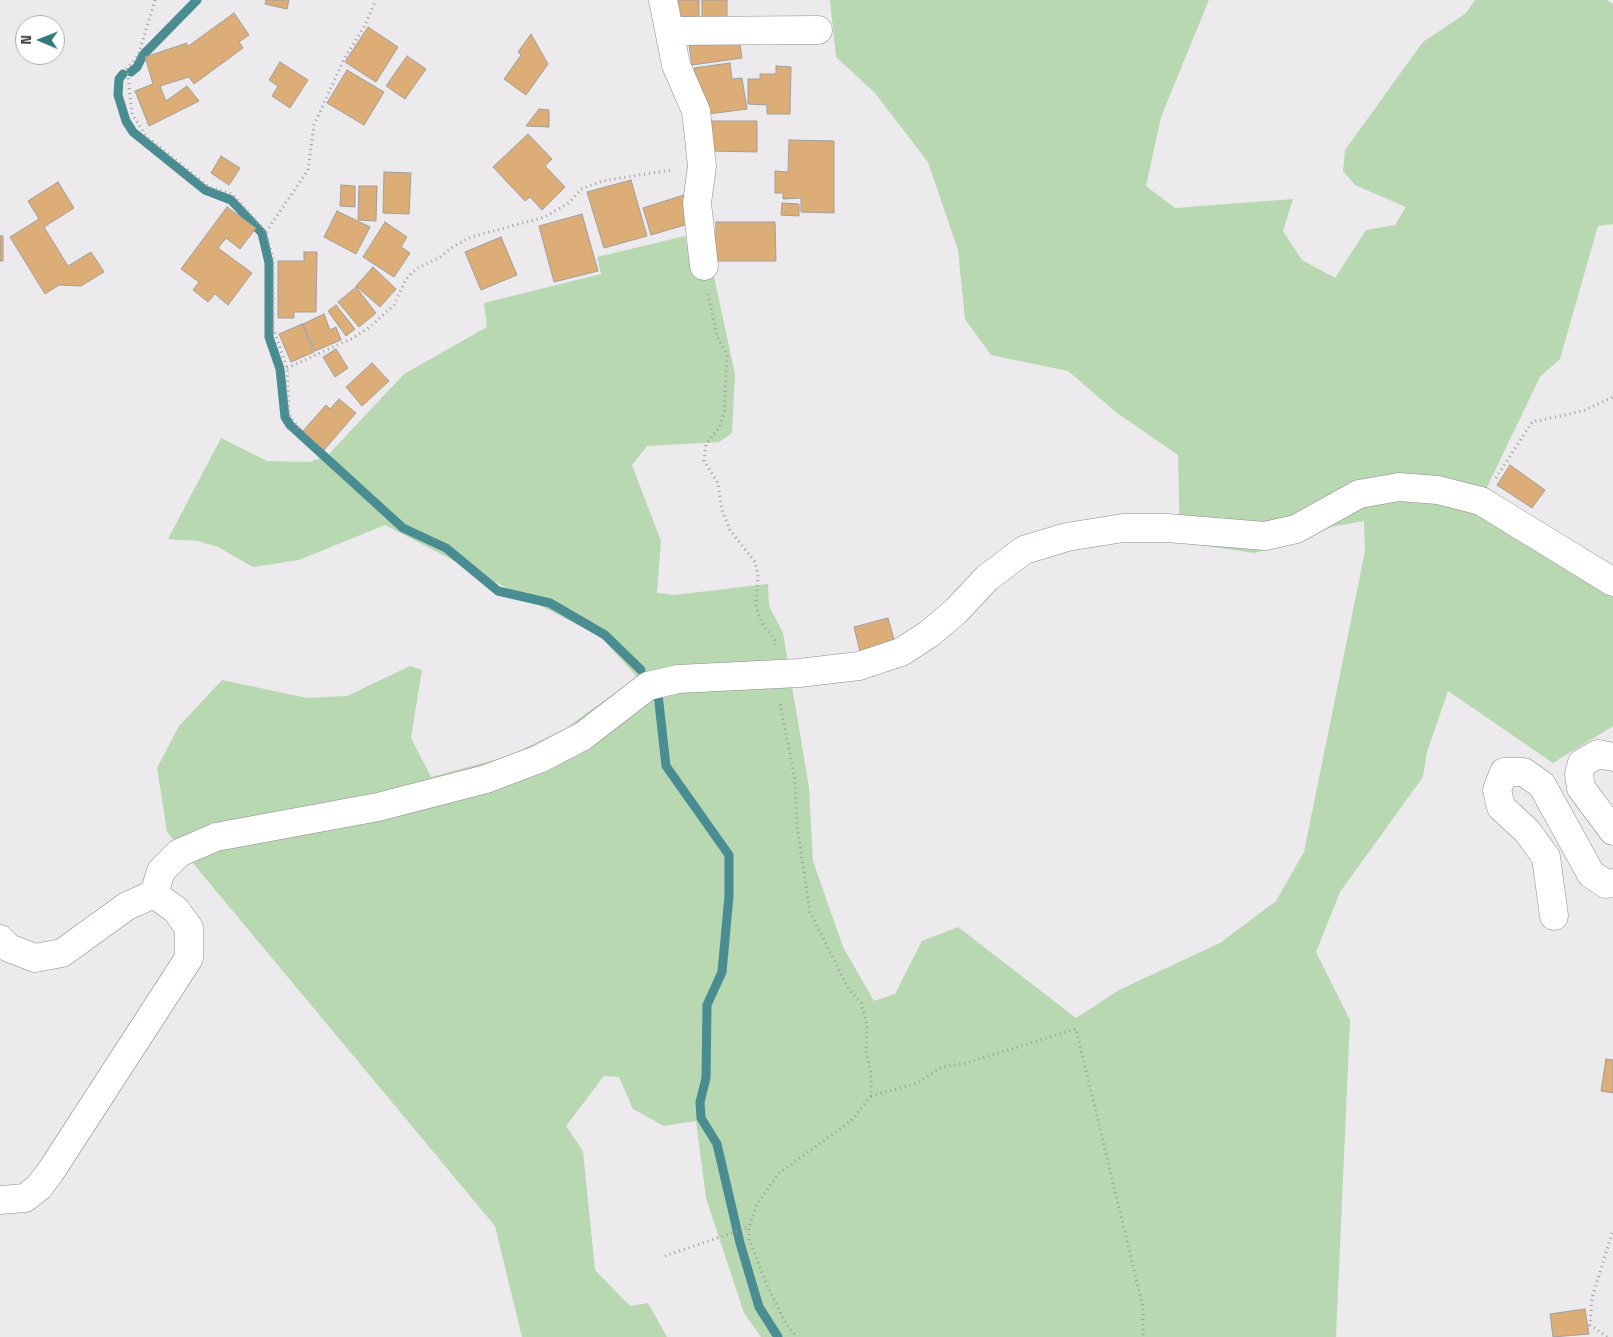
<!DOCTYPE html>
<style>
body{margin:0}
#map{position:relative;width:1613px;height:1337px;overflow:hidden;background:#eceaed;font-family:"Space Grotesk",sans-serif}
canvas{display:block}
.north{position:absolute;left:15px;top:15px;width:50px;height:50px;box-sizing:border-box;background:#fff;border:1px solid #adadad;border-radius:50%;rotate:271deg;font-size:14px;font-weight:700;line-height:20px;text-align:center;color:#323133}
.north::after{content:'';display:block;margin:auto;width:18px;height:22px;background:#327b7c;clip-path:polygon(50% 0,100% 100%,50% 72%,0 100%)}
</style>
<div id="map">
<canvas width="1613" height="1337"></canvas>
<div class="north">N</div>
</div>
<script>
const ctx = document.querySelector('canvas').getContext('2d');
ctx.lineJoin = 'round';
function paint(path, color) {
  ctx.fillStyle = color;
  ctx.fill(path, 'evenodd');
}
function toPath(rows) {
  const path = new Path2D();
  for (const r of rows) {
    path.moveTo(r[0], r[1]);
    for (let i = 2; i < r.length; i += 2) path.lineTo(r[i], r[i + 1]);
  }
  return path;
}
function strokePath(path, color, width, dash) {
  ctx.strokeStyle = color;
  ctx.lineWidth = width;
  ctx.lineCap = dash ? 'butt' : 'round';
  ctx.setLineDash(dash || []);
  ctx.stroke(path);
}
const green = toPath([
 [830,0,1209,0,1161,117,1146,186,1175,208,1293,199,1283,231,1302,260,1335,278,1366,230,1395,225,1406,207,1355,185,1343,171,1345,150,1423,42,1466,13,1475,0,1607,0,1613,4,1613,224,1598,226,1560,359,1540,377,1487,487,1573,546,1613,567,1613,726,1553,763,1448,691,1427,752,1423,777,1340,892,1316,952,1350,1020,1336,1337,761,1337,744,1313,706,1198,696,1121,664,1126,633,1109,619,1077,604,1076,566,1126,583,1151,595,1270,630,1306,648,1303,667,1337,522,1337,495,1226,167,832,157,768,179,726,222,680,307,698,347,696,410,666,422,670,411,738,431,777,509,756,566,728,637,677,601,637,385,525,299,560,253,567,218,547,198,541,168,539,221,438,267,461,310,462,328,455,404,374,487,327,484,303,601,274,597,257,685,236,693,273,713,272,735,374,732,433,719,442,647,446,632,465,661,541,657,593,674,595,768,584,769,606,783,633,809,787,813,861,843,947,874,1001,895,994,922,941,958,927,1076,1018,1119,990,1220,943,1276,901,1304,852,1365,551,1364,521,1331,527,1303,540,1254,553,1180,542,1178,455,1117,413,1068,371,991,355,965,319,958,250,928,162,874,92,836,57]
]);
const stream = toPath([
 [131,72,137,67,143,55,197,0],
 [123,74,119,79,118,95,126,121,133,132,205,190,231,200,262,233,269,263,269,337,280,369,285,417,290,425,403,528,446,548,498,591,550,603,605,635,641,670],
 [658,694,666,766,729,855,729,896,722,972,707,1005,706,1078,700,1102,701,1118,717,1144,740,1243,759,1307,778,1337]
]);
const building = toPath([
 [266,0,289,0,287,9,265,4,266,0],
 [678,0,699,0,699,18,678,18,678,0],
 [702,0,727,0,727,22,702,21,702,0],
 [234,13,249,35,239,42,243,48,194,84,189,77,160,86,166,101,187,86,199,101,149,126,135,91,153,84,145,57,187,43,187,47,234,13],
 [368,27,398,47,376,82,345,62,368,27],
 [531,34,548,64,526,95,504,79,521,55,518,52,531,34],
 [739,37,742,58,692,65,689,44,739,37],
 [407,56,426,69,405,99,386,86,407,56],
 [280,62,308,80,290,108,272,96,278,86,269,80,280,62],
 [730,63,732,79,742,78,747,109,701,115,694,68,730,63],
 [776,66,791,67,790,114,767,114,767,105,748,104,748,79,760,79,760,74,776,74,776,66],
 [347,70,384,92,364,125,327,103,347,70],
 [539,109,549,110,549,127,526,126,539,109],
 [710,121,757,121,757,152,710,151,710,121],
 [528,134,552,159,545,166,565,187,542,210,530,197,525,201,493,167,528,134],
 [789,140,834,141,834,213,801,212,801,198,783,199,783,193,775,193,775,171,788,172,789,140],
 [221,156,240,168,229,185,211,173,221,156],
 [384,172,411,173,409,214,383,213,384,172],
 [631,180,647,236,604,248,587,192,631,180],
 [58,182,74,208,44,227,68,266,91,252,104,272,81,286,59,285,45,294,10,237,39,219,28,201,58,182],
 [341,185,355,186,355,207,340,206,341,185],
 [359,186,377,186,376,221,358,220,359,186],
 [687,194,695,222,651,235,643,208,687,194],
 [782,203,799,204,799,216,781,215,782,203],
 [227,207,256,228,240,249,226,238,218,248,252,273,228,305,215,294,208,302,193,290,199,282,181,269,227,207],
 [337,211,370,227,356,254,324,237,337,211],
 [582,214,598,271,554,282,539,226,582,214],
 [385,222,407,237,401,247,410,253,394,277,363,257,385,222],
 [716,222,775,222,776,261,708,261,708,234,716,234,716,222],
 [0,236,3,236,3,261,0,261,0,236],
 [501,237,517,275,481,290,465,252,501,237],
 [304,252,317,252,316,312,294,312,294,318,278,318,278,261,304,261,304,252],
 [373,267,396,289,380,307,356,286,373,267],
 [356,287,376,313,359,327,338,302,356,287],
 [336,305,355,329,346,336,328,311,336,305],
 [324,314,330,330,336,327,341,340,315,351,303,324,324,314],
 [302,324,314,352,291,362,279,334,302,324],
 [336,349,348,368,335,377,323,357,336,349],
 [372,363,389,381,362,406,346,387,372,363],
 [339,399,356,413,324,450,303,431,326,405,330,409,339,399],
 [1510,465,1545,490,1532,508,1497,485,1510,465],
 [888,618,895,643,860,652,854,627,888,618],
 [1606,1059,1613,1060,1613,1093,1601,1091,1606,1059],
 [1585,1309,1589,1334,1553,1337,1550,1314,1585,1309]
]);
const path = toPath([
 [155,0,138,56,127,68,132,114,146,136,209,187,232,194,266,232,273,259,273,328,287,368,289,415,300,430],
 [266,232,308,170,314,125,343,61,365,25,376,0],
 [708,294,717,336,727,356,724,414,719,428,706,444,704,461,718,483,722,510,730,530,755,562,758,576,756,605,761,622,775,640,775,645],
 [287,368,353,338,370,327,394,305,406,279,416,269,439,258,454,246,471,237,545,217,570,202,581,189,602,181,671,170],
 [1496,478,1532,422,1583,411,1613,397],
 [780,704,795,779,797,826,810,912,849,990,861,1003,867,1025,866,1053,871,1072,871,1096,851,1121,778,1174,756,1206,749,1227,749,1239,766,1283,786,1324,797,1337],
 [871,1096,917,1083,942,1067,963,1064,1076,1029,1143,1307,1143,1337],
 [665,1256,749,1227],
 [1607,1337,1590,1325,1592,1298,1613,1230]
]);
const street = toPath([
 [663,0,676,65,696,111,702,166,697,203,704,266],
 [670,31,818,30],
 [1613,757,1598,754,1582,763,1579,774,1581,788,1613,831],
 [1554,916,1546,857,1527,831,1501,807,1497,790,1504,772,1524,772,1542,785,1591,874,1606,884,1613,883],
 [0,939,9,948,35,958,62,953,127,906,154,894,161,871,179,853,216,837,378,807,486,779,539,759,583,736,648,686,678,679,799,673,859,666,901,652,929,634,956,611,987,578,1024,550,1067,537,1123,528,1167,528,1265,536,1296,529,1359,494,1399,487,1438,490,1481,501,1613,582],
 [0,1200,25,1198,39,1187,51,1171,189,958,189,928,176,910,154,894]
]);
paint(green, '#b7d8b1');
strokePath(stream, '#498c92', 9);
paint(building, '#dcad76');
strokePath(building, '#a19e9b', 1);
strokePath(street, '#8d8b8e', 29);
strokePath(path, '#9e9c9f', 3, [1, 4]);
strokePath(street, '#fff', 28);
</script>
